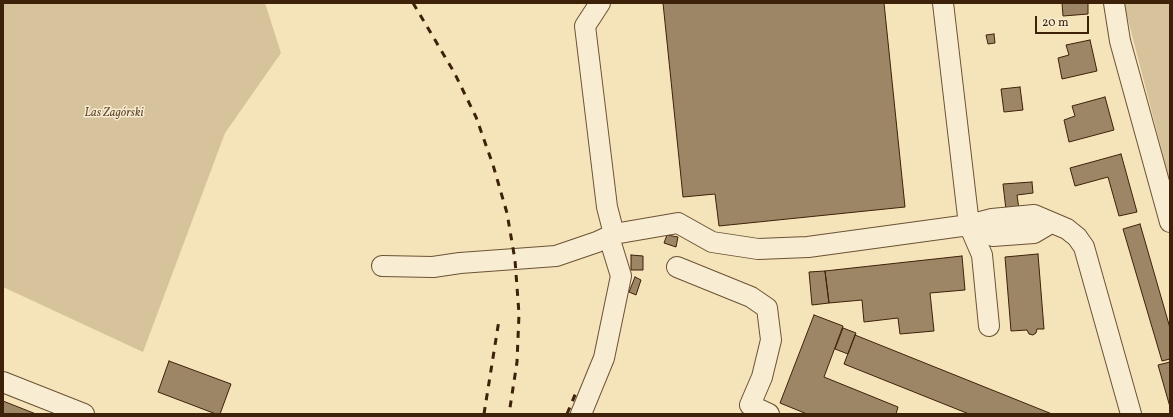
<!DOCTYPE html>
<meta charset="utf-8">
<style>
body{margin:0}
#map{position:relative;width:1173px;height:417px;overflow:hidden;background:#f5e3b9;font-family:Vollkorn,serif}
canvas{display:block}
.frame{position:absolute;inset:0;border:4px solid #3d2109;pointer-events:none}
.scale{position:absolute;left:1035px;top:16px;width:54px;height:18px;box-sizing:border-box;border:2px solid #3d2109;border-top:0;padding-left:5px;font-size:12px;line-height:14px;white-space:nowrap;color:#3d2109;-webkit-text-stroke:3px #f8edd2;paint-order:stroke}
</style>
<div id="map">
<canvas width="1173" height="417"></canvas>
<div class="frame"></div>
<div class="scale">20 m</div>
</div>
<script>
const ctx = document.querySelector('canvas').getContext('2d');
ctx.lineJoin = 'round';
function paint(path, color) {
  ctx.fillStyle = color;
  ctx.fill(path, 'evenodd');
}
function toPath(rows) {
  const path = new Path2D();
  for (const r of rows) {
    path.moveTo(r[0], r[1]);
    for (let i = 2; i < r.length; i += 2) path.lineTo(r[i], r[i + 1]);
  }
  return path;
}
function strokePath(path, color, width, dash) {
  ctx.strokeStyle = color;
  ctx.lineWidth = width;
  ctx.lineCap = dash ? 'butt' : 'round';
  ctx.setLineDash(dash || []);
  ctx.stroke(path);
}
function label(font, color, halo, rows, align = 'center') {
  ctx.font = font + ' Vollkorn,serif';
  ctx.lineWidth = 3;
  ctx.setLineDash([]);
  ctx.textBaseline = 'middle';
  ctx.strokeStyle = halo;
  ctx.fillStyle = color;
  for (const [text, x, y, turn = 0] of rows) {
    ctx.save();
    ctx.translate(x, y);
    ctx.rotate((+turn || 0) * Math.PI / 180);
    ctx.textAlign = isNaN(turn) ? turn : align;
    if (halo) ctx.strokeText(text, 0, 0);
    ctx.fillText(text, 0, 0);
    ctx.restore();
  }
}
const green = toPath([
 [3,3,265,3,281,53,225,133,143,352,3,287],
 [1124,3,1170,3,1170,182,1125,8]
]);
const building = toPath([
 [663,3,884,3,905,207,719,226,715,194,683,197,663,3],
 [1062,3,1088,3,1088,14,1063,16,1062,3],
 [994,34,995,43,988,44,986,35,994,34],
 [1090,40,1097,71,1062,79,1058,58,1069,55,1066,45,1090,40],
 [1020,87,1023,110,1004,112,1001,89,1020,87],
 [1105,97,1114,130,1069,142,1064,120,1075,116,1072,106,1105,97],
 [1121,154,1137,212,1119,216,1108,177,1075,186,1070,168,1121,154],
 [1032,182,1033,193,1017,195,1019,209,1006,210,1003,184,1032,182],
 [1140,224,1170,328,1170,359,1162,361,1123,229,1140,224],
 [667,235,678,237,676,247,664,243,667,235],
 [1038,254,1044,329,1037,329,1036,333,1033,335,1029,334,1027,330,1011,331,1005,257,1038,254],
 [631,255,643,256,643,270,631,270,631,255],
 [962,256,965,290,930,293,934,331,900,334,898,318,864,322,862,300,829,303,825,271,962,256],
 [825,271,829,303,812,305,809,272,825,271],
 [635,277,641,280,636,295,629,292,635,277],
 [814,315,843,326,824,377,898,407,896,414,807,414,780,403,814,315],
 [843,328,856,333,848,354,835,349,843,328],
 [855,335,1052,414,969,414,844,364,855,335],
 [169,361,231,384,220,414,216,414,158,392,169,361],
 [1170,362,1170,407,1158,365,1170,362],
 [3,401,36,414,3,414,3,401]
]);
const minor = toPath([
 [600,3,585,26,607,207,614,234,678,223,712,242,758,249,808,247,969,225,992,219,1034,215,1067,229,1077,237,1084,247,1131,414],
 [943,3,969,225,982,255,989,326],
 [1114,3,1120,41,1170,222],
 [969,225,993,236,1034,233,1051,223],
 [382,266,433,267,460,263,556,256,597,242,614,234],
 [677,267,751,297,767,308,771,340,762,377,750,405,769,414],
 [3,382,84,414],
 [581,414,604,358,621,276,609,237]
]);
const rail = toPath([
 [413,3,454,72,476,117,493,165,507,213,515,260,519,314,517,362,509,414],
 [484,414,499,320],
 [567,414,577,390]
]);
const parkNames = [
 ["Las Zagórski",114,114]
];
paint(green, '#d6c29b');
paint(building, '#9d8665');
strokePath(building, '#3d2109', 1);
strokePath(minor, '#6b5235', 22);
strokePath(minor, '#f8edd2', 20);
strokePath(rail, '#3d2109', 3, [7, 7]);
label('italic 12px', '#63492e', '#f8edd2', parkNames);
</script>
